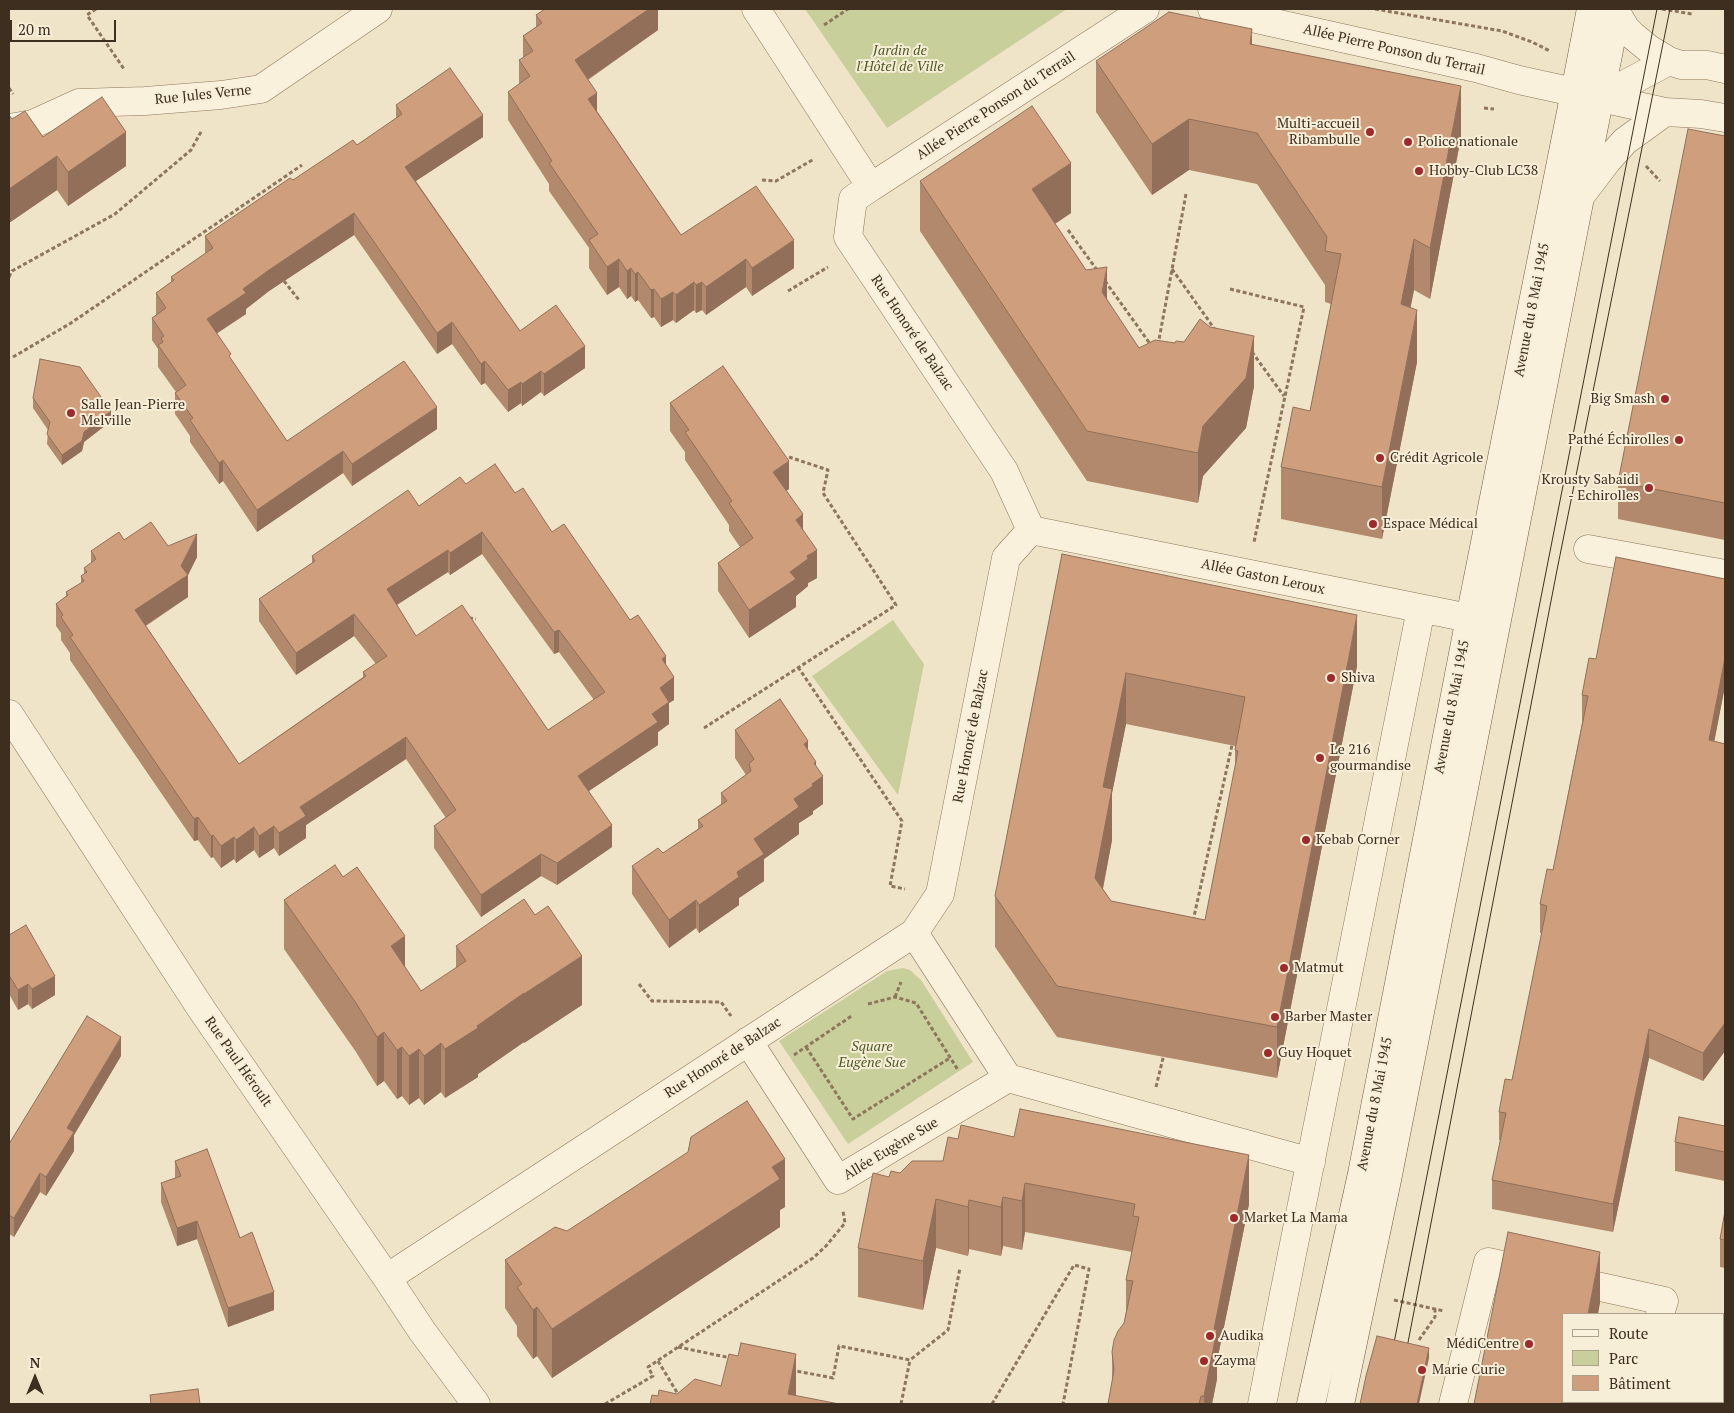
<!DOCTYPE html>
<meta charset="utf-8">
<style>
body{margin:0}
#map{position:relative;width:1734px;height:1413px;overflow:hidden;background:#f0e4c8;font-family:"PT Serif",serif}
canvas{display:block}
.frame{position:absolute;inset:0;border:10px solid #3d2e20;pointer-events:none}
.legend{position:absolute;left:1562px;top:1313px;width:162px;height:90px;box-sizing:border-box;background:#f7eed8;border:1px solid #ada18e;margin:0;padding:6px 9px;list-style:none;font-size:15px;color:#3d2e20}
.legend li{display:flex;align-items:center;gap:10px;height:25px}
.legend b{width:25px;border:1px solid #ada18e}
.north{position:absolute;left:10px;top:1353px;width:50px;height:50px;-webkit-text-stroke:4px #f7eed8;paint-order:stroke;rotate:0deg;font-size:14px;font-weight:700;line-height:20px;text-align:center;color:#3d2e20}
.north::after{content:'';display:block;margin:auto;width:18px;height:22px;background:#3d2e20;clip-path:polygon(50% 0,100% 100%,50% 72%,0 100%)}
.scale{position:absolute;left:10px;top:20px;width:106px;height:22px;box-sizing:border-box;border:2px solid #3d2e20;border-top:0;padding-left:6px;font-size:15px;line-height:18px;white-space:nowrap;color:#3d2e20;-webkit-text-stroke:4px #f7eed8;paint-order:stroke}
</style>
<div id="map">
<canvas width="1734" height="1413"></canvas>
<div class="frame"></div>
<ul class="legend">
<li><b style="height:6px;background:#faf1dc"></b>Route</li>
<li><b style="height:14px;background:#c9cf9b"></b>Parc</li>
<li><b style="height:14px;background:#cf9f7d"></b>Bâtiment</li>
</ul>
<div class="north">N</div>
<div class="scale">20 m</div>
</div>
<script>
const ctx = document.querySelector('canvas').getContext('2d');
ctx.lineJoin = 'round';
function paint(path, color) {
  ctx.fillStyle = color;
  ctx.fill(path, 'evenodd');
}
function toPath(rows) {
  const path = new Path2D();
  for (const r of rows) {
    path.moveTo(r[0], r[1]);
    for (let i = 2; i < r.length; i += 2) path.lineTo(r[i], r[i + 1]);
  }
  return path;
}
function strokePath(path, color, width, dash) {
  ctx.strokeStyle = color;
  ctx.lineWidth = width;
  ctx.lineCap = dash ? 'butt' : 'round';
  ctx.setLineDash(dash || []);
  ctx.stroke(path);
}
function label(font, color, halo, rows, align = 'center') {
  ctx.font = font + ' "PT Serif",serif';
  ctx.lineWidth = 4;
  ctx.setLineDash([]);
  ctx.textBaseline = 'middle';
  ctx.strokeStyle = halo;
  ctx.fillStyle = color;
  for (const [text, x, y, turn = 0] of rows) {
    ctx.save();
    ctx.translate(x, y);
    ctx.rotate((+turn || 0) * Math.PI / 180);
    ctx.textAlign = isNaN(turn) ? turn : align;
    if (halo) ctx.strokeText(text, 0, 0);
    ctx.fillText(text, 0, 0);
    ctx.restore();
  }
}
const green = toPath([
 [805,9,1067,9,887,128],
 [893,620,924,664,898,795,812,676],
 [903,968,910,970,921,980,973,1062,848,1144,779,1041,887,971]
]);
const path = toPath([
 [96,9,87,15,124,69],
 [1375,9,1502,31,1532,42,1550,51],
 [1662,9,1692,14],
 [824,25,848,9],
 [9,88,13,94],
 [1484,108,1494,109],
 [1646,166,1660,181],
 [762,180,776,181,814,159],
 [1068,230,1097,270],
 [1172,269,1216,331],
 [9,277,12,271,115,214,191,150,202,130],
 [284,281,299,300],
 [1105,281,1151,345],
 [1230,289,1304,307,1254,542],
 [788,291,828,267],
 [1158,345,1186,194],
 [1252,352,1284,396],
 [13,357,71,323,302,165],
 [469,618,476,619],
 [798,667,902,821,890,886,905,889],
 [704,728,896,605,823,493,828,470,789,457],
 [1193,921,1232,745,1231,742],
 [639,984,652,1001,721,1002,731,1016],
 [895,997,901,982],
 [868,1004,895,997,916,1003,958,1070],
 [806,1047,853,1119,950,1058],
 [794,1055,853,1015],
 [1156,1087,1164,1054],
 [1394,1300,1444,1311],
 [1419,1340,1435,1317,1435,1309],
 [678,1347,731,1358],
 [658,1361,684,1404],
 [791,1370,833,1378,839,1346,910,1360,948,1330,960,1268],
 [605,1404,653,1376,648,1367,813,1258,826,1246,845,1223,843,1211],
 [901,1404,910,1360],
 [992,1404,1074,1265,1089,1269,1063,1404]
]);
const pedestrian = toPath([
 [1588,549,1725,574]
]);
const minor = toPath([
 [1212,9,1476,68,1519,80,1665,112],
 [1616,12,1626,29,1632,35,1649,49,1669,61,1681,65,1707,65,1725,69],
 [1599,98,1669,61],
 [9,131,15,127,33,124,79,103,145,101,221,95,261,89,378,9],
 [871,187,1145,9],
 [1579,198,1607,161,1625,141,1665,112,1701,114,1725,118],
 [1031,530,1494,623],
 [9,714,202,1010,387,1278,422,1331,476,1404],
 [914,933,1008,1078,1311,1162],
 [748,1041,838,1180,1008,1078],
 [387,1278,914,933,940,894,1006,558,1031,530,1004,471,848,237,853,199,871,187,756,9],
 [1262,1404,1421,609],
 [1453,1404,1488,1262,1664,1301,1660,1314],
 [1639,1404,1640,1402]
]);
const secondary = toPath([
 [1311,1404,1362,1174,1470,618,1575,92,1591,9],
 [1340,1404,1387,1180,1617,9]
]);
const tram = toPath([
 [1392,1353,1657,9],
 [1405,1358,1557,570,1670,9]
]);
const wall = toPath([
 [658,9,658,30,588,80,597,111,681,235,794,268,752,296,746,287,706,315,702,310,696,313,694,310,676,323,673,320,661,327,654,317,651,318,638,300,635,302,631,296,627,299,619,287,607,295,589,268,589,248,549,191,549,184,508,120,508,92,519,84,519,60,523,58,523,36,536,27,536,15],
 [1252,44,1461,137,1430,299,1414,290,1410,308,1417,362,1382,539,1281,519,1281,467,1310,411,1331,304,1325,302,1325,285,1257,184,1189,170,1152,195,1096,112,1096,61],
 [396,105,483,137,416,181,520,331,585,368,544,396,541,392,522,406,521,403,508,412,485,383,481,385,452,344,437,354,354,235,269,291,246,309,246,314,217,333,231,360,287,441,437,429,352,486,343,473,257,532,223,481,219,484,190,442,190,436,175,414,175,393,176,392,158,367,158,349,152,340,152,318,156,315,156,293,171,282,171,277,205,254,205,236,293,180,357,145,396,119],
 [9,115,12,119,43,137,126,166,68,206,57,190,9,223],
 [1725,136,1725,540,1618,519,1618,482],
 [920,181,1071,213,1055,224,1139,348,1254,386,1246,428,1203,476,1198,503,1087,481,920,231],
 [33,398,111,421,84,442,82,451,62,465,47,444,48,430,33,408],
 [670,403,789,489,786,491,803,529,817,578,808,583,808,586,796,596,796,607,749,638,718,591,718,563,740,547,729,531,729,525,685,460,685,452,670,431],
 [466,484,515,493,552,532,630,620,666,665,674,700,669,703,669,724,658,732,658,745,589,791,612,847,557,885,541,876,481,917,434,848,434,826,446,818,406,759,306,825,306,838,279,856,274,848,259,858,254,850,236,863,234,859,221,868,213,857,211,858,198,840,194,841,70,660,70,653,61,640,61,633,56,626,56,604,66,596,66,592,81,583,81,576,84,574,84,568,91,563,91,551,124,540,168,546,197,557,188,575,188,597,146,626,239,764,363,677,363,672,376,664,354,636,296,675,259,621,259,599,312,563,312,556],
 [482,554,554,654,559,652,594,700,548,730,416,636,397,605,448,572,450,575],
 [1062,554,1357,666,1277,1078,1057,1037,995,947,995,896],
 [1126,724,1235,746,1235,770,1205,920,1111,901,1103,889,1112,840,1112,793],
 [1725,579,1725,686,1714,741,1725,744,1725,1051,1703,1081,1649,1058,1613,1232,1492,1209,1492,1180,1501,1141,1499,1140,1499,1112,1512,1080,1542,933,1540,933,1540,904,1553,870,1582,723,1582,695,1596,659],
 [735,730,808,750,816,766,823,804,813,811,813,814,799,823,799,834,764,859,764,881,739,898,739,905,699,933,696,928,669,948,632,894,632,866,663,853,698,829,698,820,721,804,721,793,746,775,735,758],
 [284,900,405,967,421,991,456,968,456,946,582,1005,524,1043,524,1042,478,1074,478,1077,445,1098,441,1092,424,1105,419,1098,409,1105,402,1096,397,1099,384,1081,377,1086,356,1052,284,949],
 [9,935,55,995,32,1009,28,1004,18,1010,9,994],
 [121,1056,74,1135,74,1151,46,1196,40,1192,14,1237,9,1234,9,1144],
 [1725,1126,1725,1181,1675,1171,1675,1142],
 [175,1161,240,1238,274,1310,228,1327,197,1239,177,1246,161,1202,161,1183,175,1178],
 [912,1161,1249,1204,1217,1361,1217,1379,1212,1404,1108,1404,1112,1384,1112,1352,1124,1323,1126,1312,1126,1280,1132,1252,1025,1232,1022,1250,1003,1246,1001,1256,969,1249,968,1256,936,1248,923,1310,858,1297,858,1248,889,1177,900,1173],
 [785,1207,780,1210,780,1227,552,1378,537,1356,533,1359,517,1336,517,1326,505,1308,505,1260,567,1231],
 [1725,1211,1725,1268,1720,1267,1720,1239]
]);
const shadedWall = toPath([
 [649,9,658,9,658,30,575,88,575,60],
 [1252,29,1252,80,1250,44],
 [1461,86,1461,137,1430,299,1430,248],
 [597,93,597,121,588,99],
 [483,115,483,137,405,188,405,167],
 [1189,119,1189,170,1152,195,1152,144],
 [126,132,126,166,68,206,68,172],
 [57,156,57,190,9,223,9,189],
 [1071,163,1071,213,1032,239,1032,189],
 [354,213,354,235,269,291,246,309,246,314,207,340,207,319,243,289,269,270],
 [1414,239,1414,290,1401,356,1401,304],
 [794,240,794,268,752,296,752,268],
 [619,259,619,287,607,295,607,267],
 [746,259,746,287,706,315,706,287],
 [1107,267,1107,316,1102,292],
 [631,268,631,296,627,299,627,271],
 [638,272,638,300,635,302,635,274],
 [694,282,694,310,676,323,676,295],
 [702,282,702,310,696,313,696,285],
 [654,289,654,317,651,318,651,290],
 [673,292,673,320,661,327,661,299],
 [1417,310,1417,362,1382,539,1382,487],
 [452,322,452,344,437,354,437,333],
 [1254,336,1254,386,1246,428,1203,476,1198,503,1198,453,1203,426],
 [585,346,585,368,544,396,544,374],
 [485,361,485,383,481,385,481,364],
 [541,371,541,392,522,406,522,384],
 [521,382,521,403,508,412,508,390],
 [437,407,437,429,352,486,352,464],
 [111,411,111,421,84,442,82,451,62,465,62,455,84,432],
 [343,451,343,473,257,532,257,510],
 [223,460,223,481,219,484,219,463],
 [789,461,789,489,773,500,773,472],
 [803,514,803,542,796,520],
 [482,532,482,554,450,575,450,553],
 [197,534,197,557,188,575,188,597,135,632,135,610,181,566],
 [448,550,448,572,387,611,387,589],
 [817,550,817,578,808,583,808,586,796,596,796,607,749,638,749,610,807,556],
 [354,614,354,636,296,675,296,653],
 [1357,615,1357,666,1277,1078,1277,1027],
 [559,630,559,652,554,654,554,632],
 [666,656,666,678,662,659],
 [1725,658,1725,686,1709,769,1709,740],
 [1126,673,1126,724,1112,793,1112,840,1095,929,1095,878,1103,787],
 [674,677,674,700,669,703,669,724,658,732,658,745,578,798,578,776,652,714,660,688],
 [406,737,406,759,306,825,306,838,279,856,279,833,300,807],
 [808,741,808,769,804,744],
 [816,762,816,781,823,776,823,804,813,811,813,814,799,823,799,834,764,859,764,881,739,898,739,905,699,933,699,905,737,872,754,839,794,799,814,763],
 [198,817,198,840,194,841,194,819],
 [612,825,612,847,557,885,557,863],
 [274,826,274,848,259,858,259,836],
 [254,827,254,850,236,863,236,840],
 [213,835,213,857,211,858,211,836],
 [234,837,234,859,221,868,221,846],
 [541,854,541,876,481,917,481,895],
 [696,900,696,928,669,948,669,920],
 [405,936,405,986,391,946],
 [582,956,582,1005,524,1043,524,994],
 [55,976,55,995,32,1009,32,989],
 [28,984,28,1004,18,1010,18,990],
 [524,993,524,1042,478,1074,478,1077,445,1098,445,1049,477,1026],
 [1725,1023,1725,1051,1703,1081,1703,1053],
 [1649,1029,1649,1058,1613,1232,1613,1204],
 [384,1032,384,1081,377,1086,377,1037],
 [121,1037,121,1056,74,1135,74,1151,46,1196,46,1177,67,1128],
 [441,1043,441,1092,424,1105,424,1056],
 [402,1047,402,1096,397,1099,397,1050],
 [419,1049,419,1098,409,1105,409,1056],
 [1249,1155,1249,1204,1217,1361,1217,1379,1212,1404,1204,1404,1204,1396,1214,1329],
 [785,1159,785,1207,780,1210,780,1227,552,1378,552,1329,772,1167],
 [40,1173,40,1192,14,1237,14,1218],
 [1025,1183,1025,1232,1022,1250,1022,1201],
 [1003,1197,1003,1246,1001,1256,1001,1207],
 [936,1199,936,1248,923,1310,923,1261],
 [969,1200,969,1249,968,1256,968,1207],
 [197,1221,197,1239,177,1246,177,1228],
 [1600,1252,1600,1303,1598,1314,1588,1314],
 [274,1292,274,1310,228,1327,228,1308],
 [537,1307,537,1356,533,1359,533,1310],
 [1429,1348,1429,1358,1419,1404,1417,1404],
 [796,1354,796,1404,788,1394],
 [1563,1400,1563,1402,1580,1402,1580,1404,1561,1404]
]);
const building = toPath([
 [545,9,649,9,575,60,597,93,588,99,681,235,756,186,794,240,752,268,746,259,706,287,702,282,696,285,694,282,676,295,673,292,661,299,654,289,651,290,638,272,635,274,631,268,627,271,619,259,607,267,589,240,598,234,549,163,552,161,508,92,530,76,519,60,533,51,523,36,542,23,536,15,545,9],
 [1169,12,1252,29,1250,44,1461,86,1430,248,1414,239,1401,304,1417,310,1382,487,1281,467,1293,407,1310,411,1341,254,1325,251,1327,237,1257,133,1189,119,1152,144,1096,61,1169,12],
 [450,68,483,115,405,167,520,331,556,305,585,346,544,374,541,371,522,384,521,382,508,390,485,361,481,364,452,322,437,333,354,213,269,270,243,289,246,293,207,319,231,354,229,356,287,441,404,361,437,407,352,464,343,451,257,510,223,460,219,463,190,420,193,418,175,393,186,385,158,345,163,342,161,338,164,336,152,318,166,308,156,293,174,280,171,277,213,248,205,236,290,178,293,180,353,140,357,145,402,114,396,105,450,68],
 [102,97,126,132,68,172,57,156,9,189,9,115,12,119,25,111,43,137,102,97],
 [1032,106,1071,163,1032,189,1086,270,1107,267,1102,292,1139,348,1155,340,1175,343,1176,341,1184,342,1200,319,1210,327,1254,336,1246,378,1203,426,1198,453,1087,431,920,181,1032,106],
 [1688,129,1725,136,1725,503,1618,482,1688,129],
 [40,359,80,367,111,411,84,432,82,441,62,455,47,434,50,422,33,398,40,359],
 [723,366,789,461,773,472,803,514,796,520,817,550,807,556,808,559,790,572,796,579,749,610,718,563,753,538,729,503,732,501,685,432,689,430,670,403,723,366],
 [495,464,515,493,523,488,552,532,564,524,630,620,638,615,666,656,662,659,674,677,660,688,669,702,652,714,658,722,578,776,612,825,557,863,541,854,481,895,434,826,456,810,406,737,300,807,306,816,279,833,274,826,259,836,254,827,236,840,234,837,221,846,213,835,211,836,198,817,194,819,70,637,73,635,61,617,63,615,56,604,68,595,66,592,84,581,81,576,87,572,84,568,96,559,91,551,119,532,124,540,151,522,168,546,197,534,181,566,188,575,135,610,239,764,366,676,363,672,387,656,354,614,296,653,259,599,315,561,312,556,408,490,419,506,460,477,466,484,495,464],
 [482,532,554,632,559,630,605,692,548,730,462,605,416,636,387,589,448,550,450,553,482,532],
 [1062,554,1357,615,1277,1027,1057,986,995,896,1062,554],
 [1126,673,1245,697,1235,750,1238,751,1205,920,1111,901,1095,878,1112,789,1103,787,1126,673],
 [1616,557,1725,579,1725,658,1709,740,1725,744,1725,1023,1703,1053,1649,1029,1613,1204,1492,1180,1506,1113,1499,1112,1505,1079,1512,1080,1547,906,1540,904,1547,869,1553,870,1588,696,1582,695,1589,658,1596,659,1616,557],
 [780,699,808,741,804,744,816,762,814,763,823,776,812,784,813,786,794,799,799,807,754,839,764,854,737,872,739,877,699,905,696,900,669,920,632,866,658,848,663,853,703,826,698,820,727,801,721,793,751,771,749,764,754,759,735,730,780,699],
 [335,865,343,877,357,867,405,936,391,946,421,991,466,961,456,946,524,899,535,915,548,906,582,956,524,994,524,993,477,1026,478,1028,445,1049,441,1043,424,1056,419,1049,409,1056,402,1047,397,1050,384,1032,377,1037,356,1003,284,900,335,865],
 [26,925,55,976,32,989,28,984,18,990,9,975,9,935,26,925],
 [87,1016,121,1037,67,1128,74,1132,46,1177,40,1173,14,1218,9,1215,9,1144,87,1016],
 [747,1101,785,1159,772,1167,780,1179,552,1329,537,1307,533,1310,517,1287,522,1284,505,1260,555,1227,567,1231,688,1152,691,1137,747,1101],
 [1020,1109,1249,1155,1214,1329,1217,1330,1204,1396,1201,1396,1199,1404,1108,1404,1114,1370,1112,1352,1114,1340,1118,1331,1124,1323,1133,1281,1126,1280,1139,1217,1133,1216,1135,1204,1025,1183,1022,1201,1003,1197,1001,1207,969,1200,968,1207,936,1199,923,1261,858,1248,873,1173,889,1177,891,1171,900,1173,912,1161,943,1161,948,1137,958,1139,961,1125,1014,1137,1020,1109],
 [1679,1117,1725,1126,1725,1152,1675,1142,1679,1117],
 [207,1149,240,1238,252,1232,274,1292,228,1308,197,1221,177,1228,161,1183,181,1176,175,1161,207,1149],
 [1725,1211,1725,1240,1720,1239,1725,1211],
 [1508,1232,1600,1252,1588,1314,1563,1314,1563,1400,1561,1404,1474,1404,1508,1232],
 [1377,1336,1429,1348,1417,1404,1360,1404,1366,1376,1377,1336],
 [741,1343,796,1354,788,1394,839,1404,650,1404,652,1395,658,1396,659,1390,677,1394,695,1379,721,1386,729,1354,738,1356,741,1343],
 [198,1389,200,1404,151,1404,150,1395,198,1389]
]);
const markers = [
 [1370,132,5,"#9e2a2b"],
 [1408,142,5,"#9e2a2b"],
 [1419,171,5,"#9e2a2b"],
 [1665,399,5,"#9e2a2b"],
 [71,413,5,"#9e2a2b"],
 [1679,440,5,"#9e2a2b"],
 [1380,458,5,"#9e2a2b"],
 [1649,488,5,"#9e2a2b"],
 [1373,524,5,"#9e2a2b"],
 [1331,678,5,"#9e2a2b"],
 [1320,758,5,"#9e2a2b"],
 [1306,840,5,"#9e2a2b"],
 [1284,968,5,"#9e2a2b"],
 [1275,1017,5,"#9e2a2b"],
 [1268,1053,5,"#9e2a2b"],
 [1234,1218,5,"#9e2a2b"],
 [1210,1336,5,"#9e2a2b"],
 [1529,1344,5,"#9e2a2b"],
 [1204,1361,5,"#9e2a2b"],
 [1422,1370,5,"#9e2a2b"]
];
const streetNames = [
 ["Allée Pierre Ponson du Terrail",1394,50,13],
 ["Rue Jules Verne",203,95,-6],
 ["Allée Pierre Ponson du Terrail",996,106,-33],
 ["Avenue du 8 Mai 1945",1532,310,-79],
 ["Rue Honoré de Balzac",912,333,56],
 ["Allée Gaston Leroux",1263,577,12],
 ["Avenue du 8 Mai 1945",1452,707,-79],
 ["Rue Honoré de Balzac",971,736,-79],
 ["Rue Honoré de Balzac",723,1058,-33],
 ["Rue Paul Héroult",238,1062,55],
 ["Avenue du 8 Mai 1945",1375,1104,-79],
 ["Allée Eugène Sue",891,1149,-31]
];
const parkNames = [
 ["Jardin de",900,51],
 ["l'Hôtel de Ville",900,67],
 ["Square",872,1047],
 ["Eugène Sue",872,1063]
];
const poiNames = [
 ["Multi-accueil",1360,124,"right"],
 ["Ribambulle",1360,140,"right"],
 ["Police nationale",1418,142],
 ["Hobby-Club LC38",1429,171],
 ["Big Smash",1655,399,"right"],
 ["Salle Jean-Pierre",81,405],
 ["Melville",81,421],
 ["Pathé Échirolles",1669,440,"right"],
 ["Crédit Agricole",1390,458],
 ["Krousty Sabaidi",1639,480,"right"],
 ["- Echirolles",1639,496,"right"],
 ["Espace Médical",1383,524],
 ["Shiva",1341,678],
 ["Le 216",1330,750],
 ["gourmandise",1330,766],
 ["Kebab Corner",1316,840],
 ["Matmut",1294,968],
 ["Barber Master",1285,1017],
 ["Guy Hoquet",1278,1053],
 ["Market La Mama",1244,1218],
 ["Audika",1220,1336],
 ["MédiCentre",1519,1344,"right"],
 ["Zayma",1214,1361],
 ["Marie Curie",1432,1370]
];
paint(green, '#c9cf9b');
strokePath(pedestrian, '#8d765c', 29);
strokePath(minor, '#8d765c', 29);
strokePath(secondary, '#6f573f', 29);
strokePath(path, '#8d765c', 3, [4, 2.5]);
strokePath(pedestrian, '#faf1dc', 28);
strokePath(minor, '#faf1dc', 28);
strokePath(secondary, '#faf1dc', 28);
strokePath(tram, '#3d2e20', 1);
paint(wall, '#b2896c');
paint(shadedWall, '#916f58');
paint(building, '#cf9f7d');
strokePath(building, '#916f58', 1);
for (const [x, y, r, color] of markers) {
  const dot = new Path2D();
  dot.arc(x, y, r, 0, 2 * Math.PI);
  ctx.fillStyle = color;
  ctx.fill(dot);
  strokePath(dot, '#f7eed8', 2);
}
label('14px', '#3d2e20', '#f7eed8', streetNames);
label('italic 14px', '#4d5a26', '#f7eed8', parkNames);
label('14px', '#3d2e20', '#f7eed8', poiNames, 'left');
</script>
